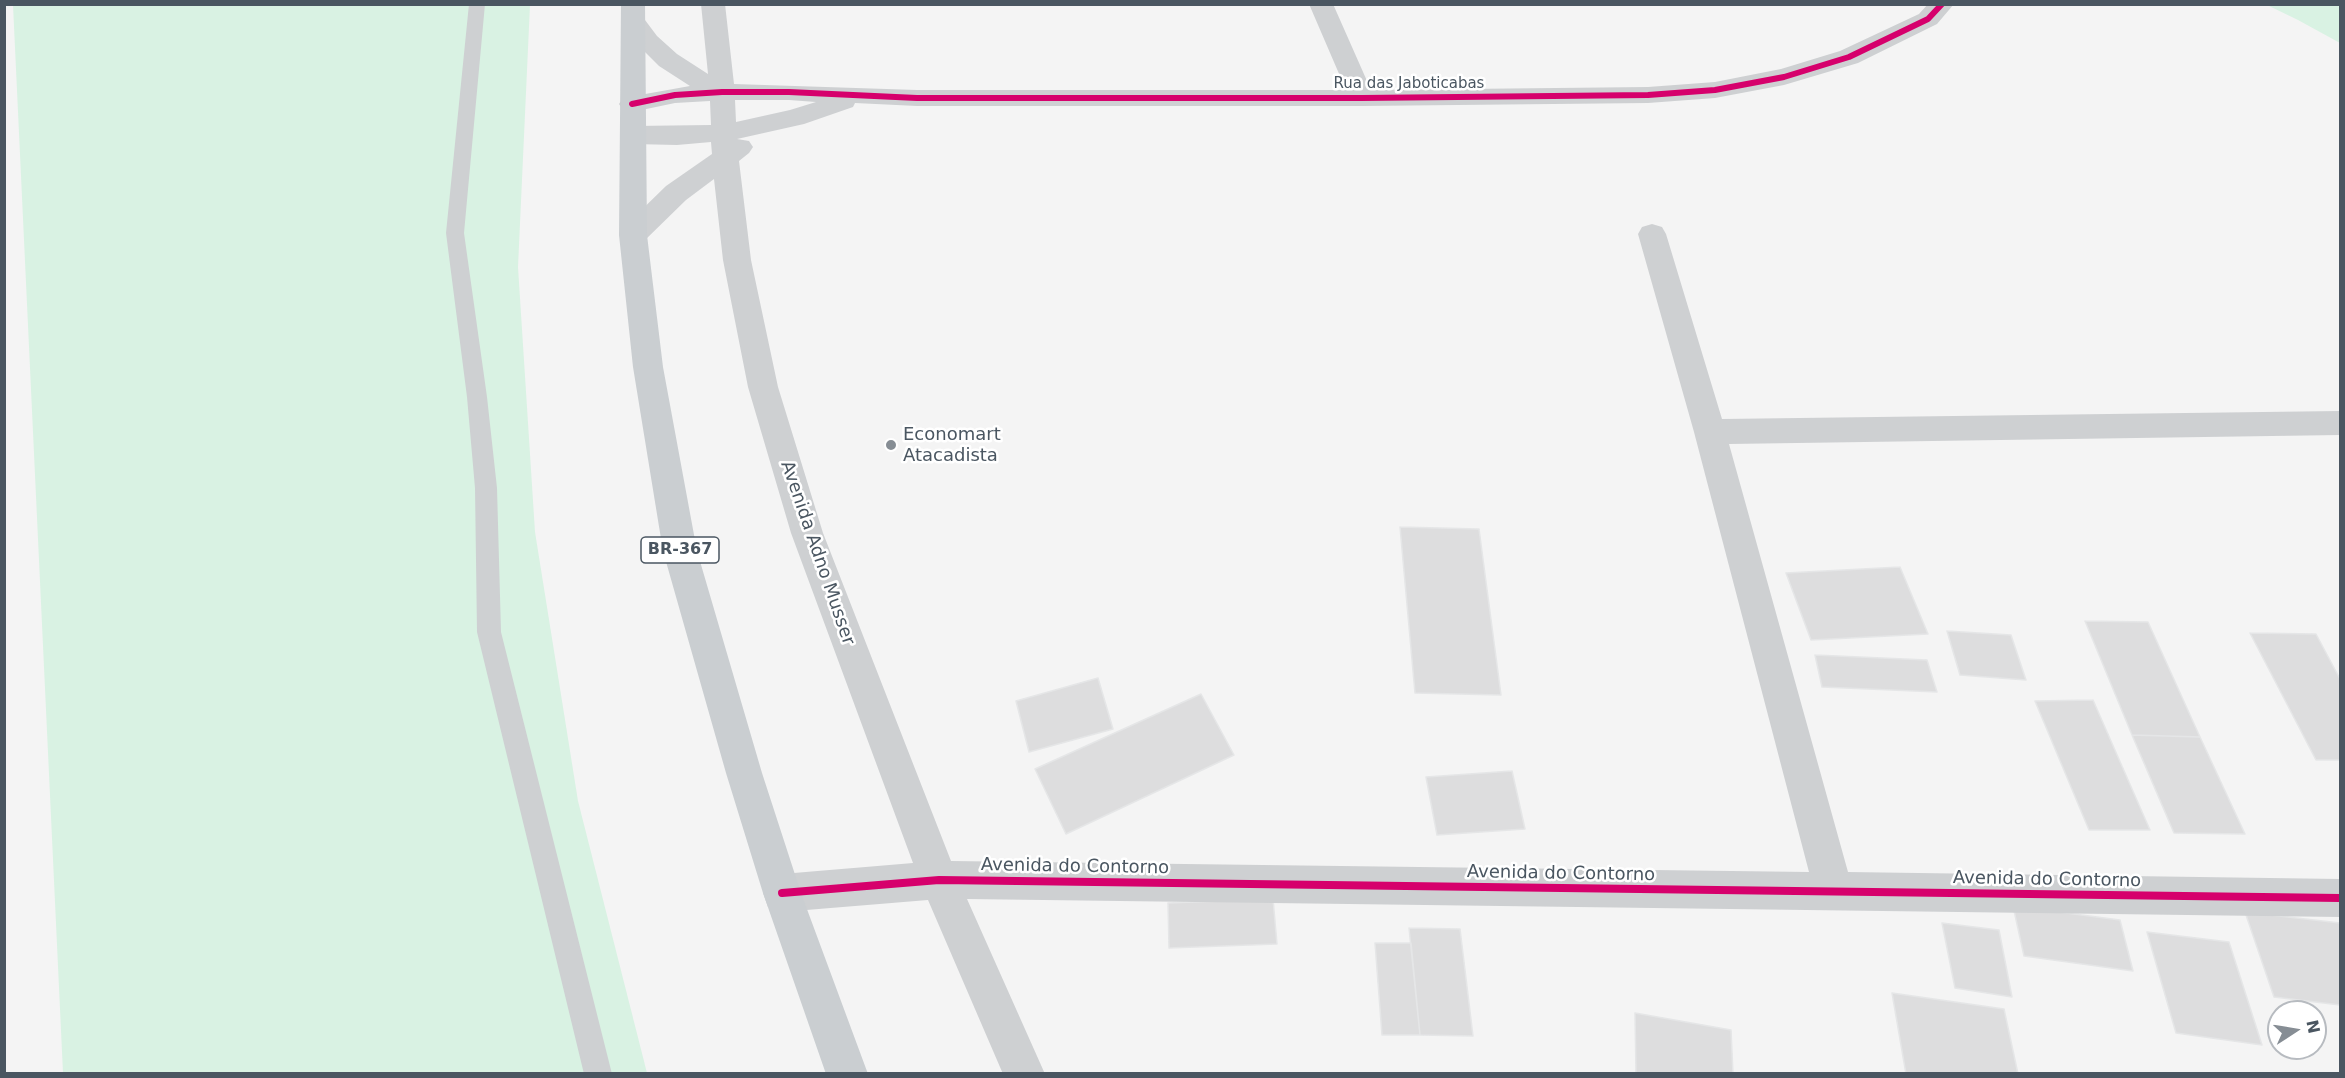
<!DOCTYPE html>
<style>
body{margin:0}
#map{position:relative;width:2345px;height:1078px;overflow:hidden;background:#f4f4f4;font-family:"DejaVu Sans",sans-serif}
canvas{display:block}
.frame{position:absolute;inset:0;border:6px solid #4a5661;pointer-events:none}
.north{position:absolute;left:2267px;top:1000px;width:60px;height:60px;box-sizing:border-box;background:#fff;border:2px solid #b7bbc0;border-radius:50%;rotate:78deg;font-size:16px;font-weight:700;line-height:24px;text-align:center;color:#4a5661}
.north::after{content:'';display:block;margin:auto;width:21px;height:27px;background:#868d94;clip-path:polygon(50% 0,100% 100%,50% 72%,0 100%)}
</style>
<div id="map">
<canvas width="2345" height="1078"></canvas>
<div class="frame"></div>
<div class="north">N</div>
</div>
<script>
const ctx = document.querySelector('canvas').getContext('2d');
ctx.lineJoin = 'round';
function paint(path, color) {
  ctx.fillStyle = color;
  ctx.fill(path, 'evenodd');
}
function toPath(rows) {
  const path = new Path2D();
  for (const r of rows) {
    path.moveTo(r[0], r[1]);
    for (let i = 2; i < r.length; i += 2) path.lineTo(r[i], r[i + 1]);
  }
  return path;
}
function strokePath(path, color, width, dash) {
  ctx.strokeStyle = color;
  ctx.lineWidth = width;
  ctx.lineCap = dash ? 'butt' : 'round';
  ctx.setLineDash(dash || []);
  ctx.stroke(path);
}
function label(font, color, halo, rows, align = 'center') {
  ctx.font = font + ' "DejaVu Sans",sans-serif';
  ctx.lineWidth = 5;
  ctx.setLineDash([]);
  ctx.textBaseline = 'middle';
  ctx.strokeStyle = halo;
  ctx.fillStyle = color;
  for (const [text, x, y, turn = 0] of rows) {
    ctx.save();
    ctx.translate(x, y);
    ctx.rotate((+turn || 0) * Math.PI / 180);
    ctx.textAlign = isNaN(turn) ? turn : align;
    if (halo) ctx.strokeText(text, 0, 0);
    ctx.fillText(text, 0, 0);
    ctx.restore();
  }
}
const green = toPath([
 [13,5,530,5,518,267,535,532,578,801,647,1073,63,1073],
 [2267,5,2340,5,2340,43,2298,20]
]);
const building = toPath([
 [1400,527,1479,529,1501,695,1415,693,1400,527],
 [1900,567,1928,634,1811,640,1786,573,1900,567],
 [2085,621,2148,622,2200,737,2132,735,2085,621],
 [1947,631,2011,635,2026,680,1960,675,1947,631],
 [2250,633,2316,634,2340,679,2340,760,2316,760,2250,633],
 [1815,655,1927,660,1937,692,1822,687,1815,655],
 [1098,678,1113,729,1029,752,1016,701,1098,678],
 [1201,694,1234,755,1066,834,1035,769,1201,694],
 [2093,700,2150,830,2089,830,2035,701,2093,700],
 [2132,735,2200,737,2245,834,2174,833,2132,735],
 [1512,771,1525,829,1437,835,1426,777,1512,771],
 [1273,899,1277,944,1169,948,1168,903,1273,899],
 [2013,906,2120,920,2133,971,2024,956,2013,906],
 [2245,912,2340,923,2340,1005,2274,997,2245,912],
 [1942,923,1999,930,2012,997,1955,988,1942,923],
 [1409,928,1460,929,1473,1036,1420,1035,1409,928],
 [2147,932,2229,942,2262,1045,2176,1033,2147,932],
 [1375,943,1411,943,1420,1035,1382,1035,1375,943],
 [1892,993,2004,1009,2018,1074,1906,1074,1892,993],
 [1635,1013,1731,1030,1733,1074,1636,1074,1635,1013]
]);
const lane = toPath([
 [469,4,485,4,464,233,487,397,497,488,501,632,612,1074,584,1074,477,632,475,488,467,397,446,233,469,4]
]);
const street = toPath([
 [701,4,725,4,734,84,917,90,1346,90,1309,4,1333,4,1371,90,1648,87,1715,82,1781,69,1840,51,1919,14,1928,4,1954,4,1937,24,1858,63,1784,85,1715,98,1648,103,1362,106,917,106,855,103,853,107,804,124,737,139,749,141,753,147,749,153,739,161,751,260,778,387,823,533,951,861,1809,872,1694,432,1638,234,1642,227,1652,224,1662,227,1666,234,1722,419,2340,411,2340,435,1729,444,1848,872,2340,879,2340,917,967,899,1045,1074,1003,1074,928,900,782,912,768,907,763,893,768,879,782,874,913,863,791,533,748,387,723,260,714,179,686,200,643,242,633,245,623,242,619,235,623,228,666,186,712,154,711,142,677,145,633,144,624,141,620,135,624,129,633,126,711,125,710,101,675,103,632,112,623,110,619,104,623,98,690,86,659,66,639,46,621,21,624,16,633,13,642,16,657,36,677,54,708,74,701,4],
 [735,100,789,100,816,102,790,110,736,122,735,100]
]);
const primary = toPath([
 [621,4,645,4,647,235,663,367,697,551,762,773,801,893,868,1074,826,1074,763,893,726,773,663,551,633,367,619,235,621,4]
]);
const cyclewayFar1 = toPath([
 [632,104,675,95,722,92,789,92,917,98,1362,98,1648,95,1715,90,1784,77,1849,57,1928,19,1942,4]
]);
const cycleway = toPath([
 [782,893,939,880,2340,898]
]);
const markers = [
 [891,445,6,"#868d94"]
];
const farStreetnames = [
 ["Rua das Jaboticabas",1409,84]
];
const shields = [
 [680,550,78]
];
const shieldNames = [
 ["BR-367",680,550]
];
const poiNames = [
 ["Economart",903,435],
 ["Atacadista",903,456]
];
const streetNames = [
 ["Avenida Adno Musser",817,553,71],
 ["Avenida do Contorno",1075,867,1],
 ["Avenida do Contorno",1561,874,1],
 ["Avenida do Contorno",2047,880,1]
];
paint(green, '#d9f2e3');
paint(building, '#ddddde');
strokePath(building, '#e5e6e7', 1.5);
paint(lane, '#ced0d2');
paint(street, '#ced0d2');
paint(primary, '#caced1');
strokePath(cyclewayFar1, '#d6006c', 6);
strokePath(cycleway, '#d6006c', 8);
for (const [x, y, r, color] of markers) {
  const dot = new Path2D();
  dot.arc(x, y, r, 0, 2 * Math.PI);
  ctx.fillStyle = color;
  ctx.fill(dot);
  strokePath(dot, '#fff', 2);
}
label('15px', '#4a5661', '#fff', farStreetnames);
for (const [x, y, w] of shields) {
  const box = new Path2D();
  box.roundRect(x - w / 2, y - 13, w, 26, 4.5);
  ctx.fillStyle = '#fff';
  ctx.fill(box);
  strokePath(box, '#4a5661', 1.5);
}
label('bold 16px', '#4a5661', null, shieldNames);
label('18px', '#4a5661', '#fff', poiNames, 'left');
label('18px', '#4a5661', '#fff', streetNames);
</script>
